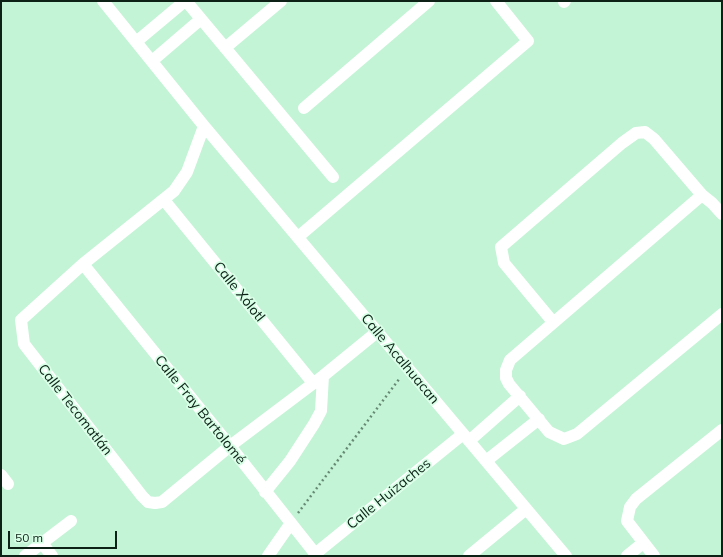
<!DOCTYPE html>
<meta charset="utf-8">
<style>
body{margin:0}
#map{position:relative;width:723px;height:557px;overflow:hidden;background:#c2f4d5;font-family:Mulish,sans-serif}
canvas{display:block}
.frame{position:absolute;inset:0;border:2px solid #0e2117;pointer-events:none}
.scale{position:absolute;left:8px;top:531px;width:109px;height:18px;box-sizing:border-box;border:2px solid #0e2117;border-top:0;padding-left:5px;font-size:12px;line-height:14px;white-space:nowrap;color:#0e2117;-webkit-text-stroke:3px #d7ffe6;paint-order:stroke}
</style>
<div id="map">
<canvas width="723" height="557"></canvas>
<div class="frame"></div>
<div class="scale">50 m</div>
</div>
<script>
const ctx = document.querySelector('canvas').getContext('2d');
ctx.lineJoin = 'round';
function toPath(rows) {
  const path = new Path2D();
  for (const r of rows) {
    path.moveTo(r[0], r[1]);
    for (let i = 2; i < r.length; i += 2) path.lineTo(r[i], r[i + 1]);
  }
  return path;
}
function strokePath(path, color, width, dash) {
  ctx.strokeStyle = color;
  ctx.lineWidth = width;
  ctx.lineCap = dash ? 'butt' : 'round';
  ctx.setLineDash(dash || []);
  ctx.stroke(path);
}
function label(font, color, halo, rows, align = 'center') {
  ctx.font = font + ' Mulish,sans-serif';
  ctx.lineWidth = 3.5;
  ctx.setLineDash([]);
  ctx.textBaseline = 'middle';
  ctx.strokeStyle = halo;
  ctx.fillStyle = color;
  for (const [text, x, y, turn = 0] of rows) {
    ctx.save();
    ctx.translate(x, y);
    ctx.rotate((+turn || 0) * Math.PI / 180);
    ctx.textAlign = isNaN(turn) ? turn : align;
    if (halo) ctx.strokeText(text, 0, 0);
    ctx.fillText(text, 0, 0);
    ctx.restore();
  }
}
const path = toPath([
 [298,513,400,378]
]);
const street = toPath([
 [103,1,204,126,566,556],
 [186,1,333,177],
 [564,2,565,1],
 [136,42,185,1],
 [225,48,281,1],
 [152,61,201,19],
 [304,108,429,1],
 [204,126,187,172,174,191,83,264,21,320,24,344,142,496,148,502,155,503,162,502,230,446,323,376,377,332],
 [702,195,510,360,506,370,506,378,509,384,549,432,564,439,577,434,722,314],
 [164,200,313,383],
 [298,237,528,41,496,1],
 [83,264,230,446,317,556],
 [553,322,504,263,501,247,622,143,636,133,645,132,654,139,702,195,712,203,722,214],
 [469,441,520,396],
 [486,461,539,419],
 [1,475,8,484],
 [265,492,290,461,314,424,321,411,323,376],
 [42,543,52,556],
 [315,554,463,434],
 [25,556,71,521],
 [268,556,291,523],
 [469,556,526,509],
 [627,556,643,543],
 [654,556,627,521,630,507,636,499,722,430]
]);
const streetNames = [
 ["Calle Xólotl",239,292,51],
 ["Calle Acalhuacan",400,359,50],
 ["Calle Tecomatlán",75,410,52],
 ["Calle Fray Bartolomé",200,410,51],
 ["Calle Huizaches",389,494,-39]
];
strokePath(path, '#688a75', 2.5, [2, 3]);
strokePath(street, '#fff', 12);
label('14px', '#0e2117', '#d7ffe6', streetNames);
</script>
